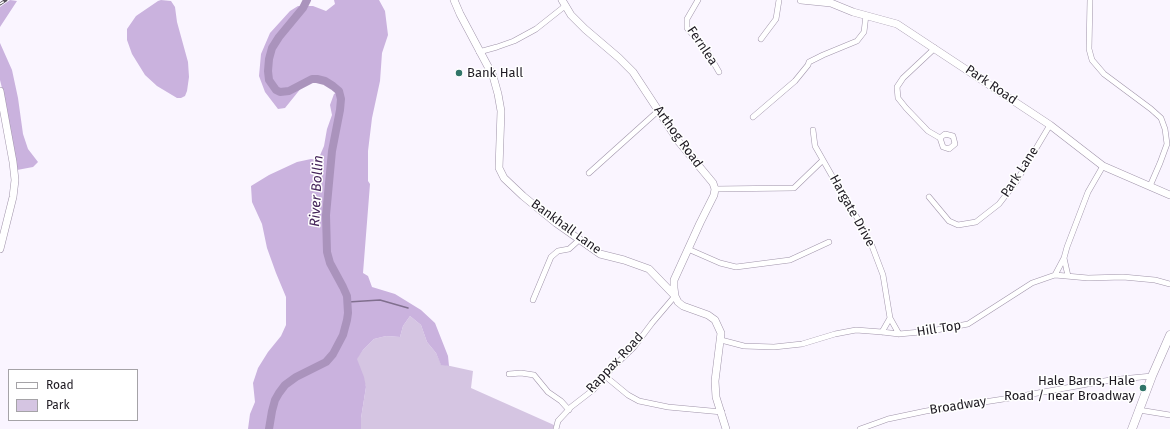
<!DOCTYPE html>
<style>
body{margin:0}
#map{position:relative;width:1170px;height:429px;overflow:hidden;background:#faf5ff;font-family:"Fira Sans",sans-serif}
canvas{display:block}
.legend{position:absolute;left:8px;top:369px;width:130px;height:52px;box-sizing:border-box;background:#fff;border:1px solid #a5a3a7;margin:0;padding:5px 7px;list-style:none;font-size:12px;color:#1e1a22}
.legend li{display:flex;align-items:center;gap:8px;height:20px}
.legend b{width:20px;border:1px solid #a5a3a7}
</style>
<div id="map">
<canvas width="1170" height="429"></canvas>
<ul class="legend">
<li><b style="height:5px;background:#fff"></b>Road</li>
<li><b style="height:11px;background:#d5c5e2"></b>Park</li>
</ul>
</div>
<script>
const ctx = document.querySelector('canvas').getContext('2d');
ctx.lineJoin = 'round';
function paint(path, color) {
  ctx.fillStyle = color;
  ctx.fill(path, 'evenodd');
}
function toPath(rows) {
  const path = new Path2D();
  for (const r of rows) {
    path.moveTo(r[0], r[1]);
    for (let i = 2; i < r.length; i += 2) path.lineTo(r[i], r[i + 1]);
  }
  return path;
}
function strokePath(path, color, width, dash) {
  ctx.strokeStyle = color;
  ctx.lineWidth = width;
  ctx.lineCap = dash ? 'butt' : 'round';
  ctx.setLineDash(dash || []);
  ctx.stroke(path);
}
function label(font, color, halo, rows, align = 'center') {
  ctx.font = font + ' "Fira Sans",sans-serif';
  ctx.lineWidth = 3;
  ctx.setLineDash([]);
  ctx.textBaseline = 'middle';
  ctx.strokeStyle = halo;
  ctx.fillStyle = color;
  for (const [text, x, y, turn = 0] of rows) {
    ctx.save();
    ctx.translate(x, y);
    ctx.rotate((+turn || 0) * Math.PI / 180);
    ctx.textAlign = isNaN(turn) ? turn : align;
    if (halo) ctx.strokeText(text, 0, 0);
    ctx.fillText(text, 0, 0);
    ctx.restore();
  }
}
const green = toPath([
 [410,316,421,325,427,342,436,353,441,364,473,371,471,388,554,425,553,429,361,429,361,418,366,387,356,359,363,350,374,339,386,336,400,337,403,326]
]);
const forest = toPath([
 [10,0,17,1,0,27,0,7],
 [161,0,171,1,175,7,177,22,188,62,189,77,187,91,185,96,181,98,177,98,157,86,145,75,132,54,127,40,127,29,136,16,158,1],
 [334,0,379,0,385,11,388,35,382,53,380,81,372,118,368,151,368,181,370,184,363,273,368,276,372,287,395,294,421,310,435,323,448,356,449,366,441,365,436,353,427,342,421,325,410,316,403,326,400,337,386,336,374,339,363,350,357,359,364,377,366,387,361,418,361,429,248,429,250,414,255,402,253,383,258,368,268,352,281,336,286,325,286,297,276,273,267,248,262,224,252,202,251,186,269,175,297,162,311,159,318,160,324,146,327,129,332,115,330,105,334,94,339,91,333,85,317,79,306,82,285,108,278,109,265,92,259,76,261,54,270,33,290,11,298,6,313,6,326,11,335,4],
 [0,43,12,70,18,98,23,134,28,149,38,162,33,167,17,170,5,100,0,80]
]);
const stream = toPath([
 [348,302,380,300,408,308]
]);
const river = toPath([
 [269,429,272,411,275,400,279,393,285,385,296,377,326,362,333,354,343,335,347,320,348,313,347,296,343,287,330,263,327,252,326,215,332,151,340,110,341,99,339,91,333,86,325,81,317,79,312,79,289,91,280,92,276,90,269,80,268,71,269,59,272,48,279,37,303,8,307,0]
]);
const minor = toPath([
 [698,0,687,19,687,28,707,51,719,72],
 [1090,0,1089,49,1092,60,1104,74,1151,109,1161,118,1165,129,1167,144,1160,163,1150,186],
 [761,39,776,19,779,0],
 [935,48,903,78,897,87,898,98,906,108,928,131,940,138,943,147,949,149,955,144,953,136,945,134,940,138],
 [479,52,497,47,514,41,536,29,565,6],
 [753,117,795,81,808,65,809,62,823,55,857,41,864,32,866,15],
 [813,130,815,146,844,197,861,224,872,246,883,275,890,318,899,334],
 [589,173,658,111],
 [715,189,794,188,823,160],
 [929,197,949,221,958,225,976,222,999,204,1016,182,1050,125],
 [688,249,720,263,736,267,790,260,829,242],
 [1055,275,1064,258],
 [1068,276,1064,258,1067,247,1088,192,1103,166],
 [533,300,551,257,558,251,569,249,579,240],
 [882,332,890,318],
 [721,340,744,346,774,347,802,344,835,334,856,330,882,332,899,334,931,331,968,324,1032,283,1055,275,1088,278,1123,277,1155,280,1170,284],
 [509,374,521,373,534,375,548,392,561,401,569,410],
 [605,376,628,395,639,401,668,407,722,412],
 [1139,410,1170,415],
 [556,429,558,421,571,407,593,390,611,369,634,347,652,323,675,296],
 [860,429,888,419,926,411,1010,398,1110,380,1152,376]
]);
const tertiary = toPath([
 [454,0,460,14,493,76,498,94,501,111,499,168,504,178,523,196,556,223,600,254,624,260,649,269,675,296,678,302,683,306,708,315,715,320,721,333,715,381,716,397,726,429],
 [562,0,571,15,585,29,619,58,633,72,679,142,713,183,715,189,714,195,700,223,674,280,674,288,675,296],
 [0,91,13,162,15,180,13,197,0,249]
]);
const secondary = toPath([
 [801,0,831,3,853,12,897,24,1050,125,1103,166,1170,195]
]);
const primary = toPath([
 [1132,429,1152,376,1170,335]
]);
const rail = toPath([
 [0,4,6,0]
]);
const markers = [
 [459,73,4,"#317569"],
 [1143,388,4,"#317569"]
];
const streetNames = [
 ["Fernlea",702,46,56],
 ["Park Road",991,85,34],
 ["Arthog Road",678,137,54],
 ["Park Lane",1020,172,-57],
 ["Hargate Drive",852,211,61],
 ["Bankhall Lane",566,227,36],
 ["Hill Top",939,329,-9],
 ["Rappax Road",615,363,-47],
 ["Broadway",958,406,-9]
];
const poiNames = [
 ["Bank Hall",467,73],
 ["Hale Barns, Hale",1135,381,"right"],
 ["Road / near Broadway",1135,396,"right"]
];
const waterNames = [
 ["River Bollin",317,191,-87]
];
paint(green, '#d5c5e2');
paint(forest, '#cab2de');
strokePath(stream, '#806f8e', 1.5);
strokePath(river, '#aa93bc', 8);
strokePath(minor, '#a094aa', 6);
strokePath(tertiary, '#a094aa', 8);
strokePath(secondary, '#a094aa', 8);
strokePath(primary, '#a094aa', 9);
strokePath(minor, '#fff', 5);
strokePath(tertiary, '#fff', 7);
strokePath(secondary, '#fff', 7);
strokePath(primary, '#fff', 8);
strokePath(rail, '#524e56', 3);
strokePath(rail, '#fff', 1.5, [4.5]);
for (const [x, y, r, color] of markers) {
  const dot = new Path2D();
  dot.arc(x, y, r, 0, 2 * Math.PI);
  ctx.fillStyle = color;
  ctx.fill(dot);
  strokePath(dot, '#fff', 1.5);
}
label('13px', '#1e1a22', '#fff', streetNames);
label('13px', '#1e1a22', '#fff', poiNames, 'left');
label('italic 14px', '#45255a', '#fff', waterNames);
</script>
